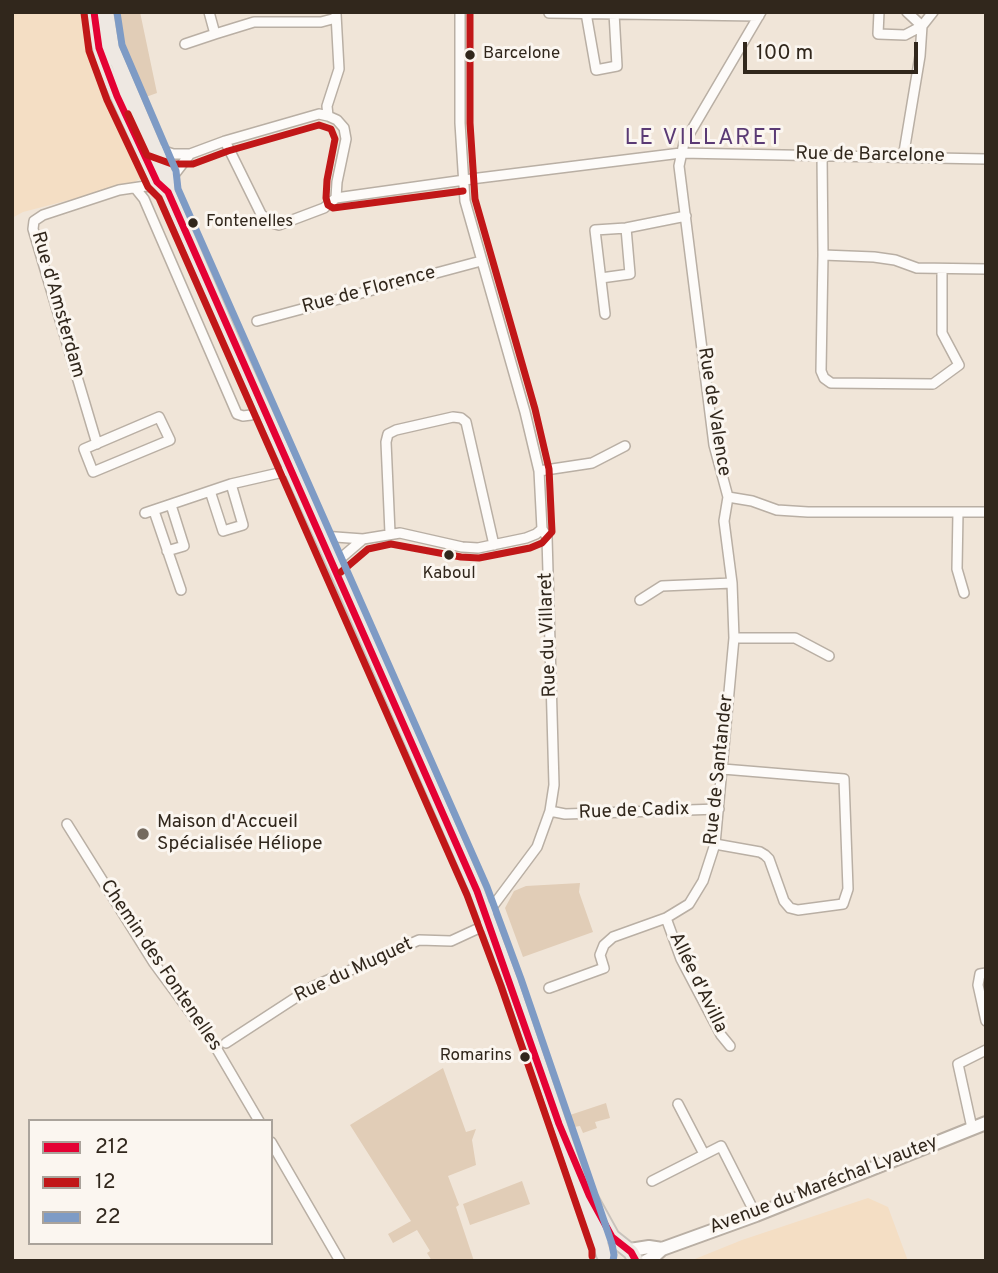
<!DOCTYPE html>
<meta charset="utf-8">
<style>
body{margin:0}
#map{position:relative;width:998px;height:1273px;overflow:hidden;background:#f0e5d8;font-family:Overpass,sans-serif}
canvas{display:block}
.frame{position:absolute;inset:0;border:14px solid #31271c;pointer-events:none}
.legend{position:absolute;left:28px;top:1119px;width:245px;height:126px;box-sizing:border-box;background:#fbf6f0;border:2px solid #aaa39b;margin:0;padding:9px 12px;list-style:none;font-size:21px;color:#31271c}
.legend li{display:flex;align-items:center;gap:14px;height:35px}
.legend b{width:35px;border:2px solid #aaa39b}
.scale{position:absolute;left:743px;top:42px;width:175px;height:32px;box-sizing:border-box;border:4px solid #31271c;border-top:0;padding-left:9px;font-size:21px;line-height:24px;white-space:nowrap;color:#31271c;-webkit-text-stroke:5px #fbf6f0;paint-order:stroke}
</style>
<div id="map">
<canvas width="998" height="1273"></canvas>
<div class="frame"></div>
<ul class="legend">
<li><b style="height:9px;background:#e40134"></b>212</li>
<li><b style="height:9px;background:#c11718"></b>12</li>
<li><b style="height:9px;background:#7e9bc5"></b>22</li>
</ul>
<div class="scale">100 m</div>
</div>
<script>
const ctx = document.querySelector('canvas').getContext('2d');
ctx.lineJoin = 'round';
function paint(path, color) {
  ctx.fillStyle = color;
  ctx.fill(path, 'evenodd');
}
function toPath(rows) {
  const path = new Path2D();
  for (const r of rows) {
    path.moveTo(r[0], r[1]);
    for (let i = 2; i < r.length; i += 2) path.lineTo(r[i], r[i + 1]);
  }
  return path;
}
function strokePath(path, color, width, dash) {
  ctx.strokeStyle = color;
  ctx.lineWidth = width;
  ctx.lineCap = dash ? 'butt' : 'round';
  ctx.setLineDash(dash || []);
  ctx.stroke(path);
}
function label(font, color, halo, rows, align = 'center') {
  ctx.font = font + ' Overpass,sans-serif';
  ctx.lineWidth = 6;
  ctx.setLineDash([]);
  ctx.textBaseline = 'middle';
  ctx.strokeStyle = halo;
  ctx.fillStyle = color;
  for (const [text, x, y, turn = 0] of rows) {
    ctx.save();
    ctx.translate(x, y);
    ctx.rotate((+turn || 0) * Math.PI / 180);
    ctx.textAlign = isNaN(turn) ? turn : align;
    if (halo) ctx.strokeText(text, 0, 0);
    ctx.fillText(text, 0, 0);
    ctx.restore();
  }
}
const built = toPath([
 [12,12,87,12,117,108,145,176,131,184,23,212,12,218],
 [868,1198,888,1207,908,1261,690,1261,742,1240]
]);
const green = toPath([
 [118,12,140,12,157,93,143,98,124,54],
 [580,883,579,892,593,932,523,957,505,908,514,891,526,886],
 [443,1068,466,1132,476,1129,472,1140,476,1165,448,1176,459,1205,456,1207,474,1261,432,1261,427,1253,430,1251,417,1230,393,1243,388,1234,411,1221,350,1125],
 [606,1103,610,1118,595,1122,597,1128,583,1133,580,1126,574,1127,570,1115],
 [522,1181,530,1204,470,1225,463,1204]
]);
const street = toPath([
 [209,12,215,34,254,22,321,22,336,18],
 [460,12,460,123,465,201,525,412,539,471,542,529,547,537,554,785,550,811,537,847,487,914],
 [761,12,684,143,679,166,714,445,728,497,752,501,777,510,808,512,986,512],
 [879,12,878,34,905,35,922,26,907,12],
 [549,13,759,16],
 [586,13,596,70,617,66,614,13],
 [185,44,215,34],
 [328,116,327,106,339,69,336,14],
 [225,141,261,214,269,222,279,225,324,208,336,198,479,178,681,153,986,159],
 [155,148,173,154,190,154,225,141,319,114,328,116,337,120,344,128,346,139,337,182,336,198],
 [822,154,823,255,874,257,895,260,917,268,986,269],
 [903,158,920,56,922,26,933,12],
 [167,184,190,154],
 [136,189,144,199,237,414,243,416,251,415,264,409],
 [823,255,821,371,824,378,831,383,933,384,959,365,942,333,942,270],
 [601,278,630,274,626,228],
 [605,314,595,230,626,228,686,216],
 [257,321,481,261],
 [159,417,170,440,93,472,84,449,159,417],
 [97,444,33,229,34,221,43,215,119,190,146,186,161,189],
 [539,471,592,463,625,446],
 [210,491,223,531,243,525,231,484],
 [154,511,181,590],
 [958,512,957,569,964,593],
 [145,513,231,484,292,470],
 [390,533,386,442,388,434,396,430,453,417,461,418,466,422,494,545],
 [322,536,363,539,400,533,462,547,478,548,526,538,536,534,542,529],
 [167,551,184,546,171,505],
 [334,564,362,540],
 [640,600,662,586,732,583],
 [734,638,795,638,829,656],
 [550,811,565,814,719,809],
 [67,824,154,963,215,1046,259,1121],
 [715,844,760,852,765,855,769,859,784,901,790,908,798,910,843,904,848,889,844,779,723,769],
 [666,918,681,959,721,1035,730,1046],
 [986,973,980,974,978,985,986,1021],
 [549,988,604,968,600,955,604,945,613,937,666,918,689,904,703,881,715,844,734,638,732,583,724,521,728,497],
 [226,1043,312,987,419,940,451,941,490,923],
 [678,1104,704,1154],
 [972,1128,958,1064,986,1050],
 [271,1142,340,1261],
 [652,1181,721,1146,756,1215]
]);
const secondary = toPath([
 [630,1250,649,1247,662,1249],
 [646,1261,652,1258,662,1249,756,1215,986,1123]
]);
const primary = toPath([
 [94,12,96,32,105,68,157,182,168,192],
 [106,12,112,48,166,175,168,192,228,331,340,577,477,891,511,982,604,1255],
 [591,1199,612,1237,631,1252,636,1261]
]);
const bus1 = toPath([
 [94,12,99,48,117,96,157,182,168,192,477,891,559,1124,589,1195,612,1237,631,1252,636,1261]
]);
const bus2 = toPath([
 [84,13,89,51,107,100,148,187,159,198,467,895,501,986,592,1250,592,1256],
 [128,114,147,155,172,164,193,164,228,151,319,125,331,129,335,139,327,180,326,198,328,205,333,208,463,191],
 [341,572,368,549,391,544,461,557,479,558,530,548,542,543,552,532,549,469,535,409,475,199,470,123,470,12]
]);
const bus3 = toPath([
 [117,12,122,45,176,171,178,189,487,887,521,979,612,1244,614,1255,613,1261]
]);
const markers = [
 [470,55,6,"#31271c"],
 [193,223,6,"#31271c"],
 [449,555,6,"#31271c"],
 [143,834,7,"#746a5e"],
 [525,1057,6,"#31271c"]
];
const busNames = [
 ["Barcelone",483,55],
 ["Fontenelles",206,223],
 ["Kaboul",449,575,"center"],
 ["Romarins",512,1057,"right"]
];
const streetNames = [
 ["Rue de Barcelone",870,156,1],
 ["Rue de Florence",369,291,-15],
 ["Rue d'Amsterdam",57,305,74],
 ["Rue de Valence",713,412,81],
 ["Rue du Villaret",549,635,-92],
 ["Rue de Santander",720,770,-84],
 ["Rue de Cadix",634,812,-2],
 ["Chemin des Fontenelles",160,966,56],
 ["Rue du Muguet",354,971,-25],
 ["Allée d'Avilla",697,983,64],
 ["Avenue du Maréchal Lyautey",824,1186,-21]
];
const poiNames = [
 ["Maison d'Accueil",157,823],
 ["Spécialisée Héliope",157,845]
];
const quarterNames = [
 ["LE VILLARET",704,139]
];
paint(built, '#f4dec4');
paint(green, '#e1cdb7');
strokePath(street, '#b9afa4', 12);
strokePath(secondary, '#b9afa4', 16);
strokePath(primary, '#c8c2bb', 18);
strokePath(street, '#fdfbf9', 9);
strokePath(secondary, '#fdfbf9', 12);
strokePath(primary, '#eee8e2', 14);
strokePath(bus1, '#e40134', 7);
strokePath(bus2, '#c11718', 7);
strokePath(bus3, '#7e9bc5', 7);
for (const [x, y, r, color] of markers) {
  const dot = new Path2D();
  dot.arc(x, y, r, 0, 2 * Math.PI);
  ctx.fillStyle = color;
  ctx.fill(dot);
  strokePath(dot, '#fbf6f0', 2.5);
}
label('17px', '#31271c', '#fbf6f0', busNames, 'left');
label('19px', '#31271c', '#fbf6f0', streetNames);
label('19px', '#31271c', '#fbf6f0', poiNames, 'left');
ctx.letterSpacing = '2px';
label('23px', '#5a3a74', '#fbf6f0', quarterNames);
ctx.letterSpacing = '0px';
</script>
